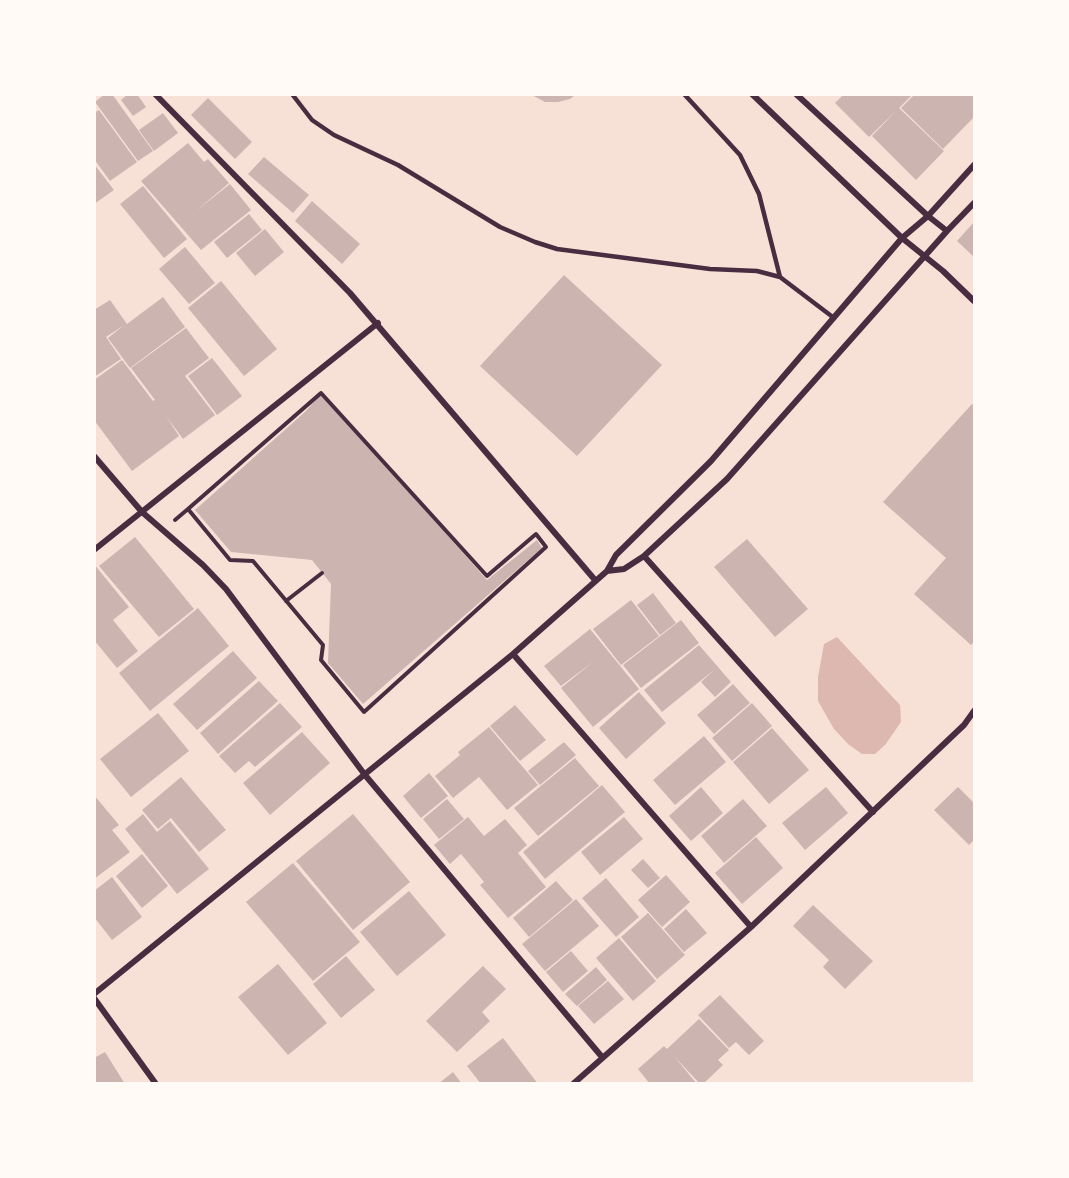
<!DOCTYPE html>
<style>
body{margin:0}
#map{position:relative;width:1069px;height:1178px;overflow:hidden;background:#f7e1d7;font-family:"Work Sans",sans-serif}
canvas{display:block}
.frame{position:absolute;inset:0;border:96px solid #fffaf5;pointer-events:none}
</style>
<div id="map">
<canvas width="1069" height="1178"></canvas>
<div class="frame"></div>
</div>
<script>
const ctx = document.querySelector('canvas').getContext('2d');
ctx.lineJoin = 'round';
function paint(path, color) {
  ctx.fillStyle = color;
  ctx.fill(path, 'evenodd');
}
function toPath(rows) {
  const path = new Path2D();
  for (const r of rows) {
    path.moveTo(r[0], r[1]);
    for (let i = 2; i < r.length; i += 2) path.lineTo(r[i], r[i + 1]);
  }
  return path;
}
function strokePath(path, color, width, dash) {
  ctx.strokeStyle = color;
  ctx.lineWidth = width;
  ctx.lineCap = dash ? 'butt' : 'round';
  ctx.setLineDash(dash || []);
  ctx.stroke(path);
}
const water = toPath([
 [837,637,900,705,901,722,885,745,875,754,862,754,848,744,834,729,818,701,818,677,824,644]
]);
const building = toPath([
 [105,94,112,94,153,151,138,161,95,102],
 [128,94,137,94,146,107,133,116,121,100],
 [530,94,576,94,570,99,558,102,545,102],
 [844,94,913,94,899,108,944,151,916,180,872,136,896,111,869,137,835,103],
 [915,94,974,94,974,117,943,149,901,108],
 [208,98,252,142,235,159,191,115],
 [99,110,137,162,110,181,94,159,94,113],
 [163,113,178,133,154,151,139,130],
 [188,143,204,162,208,159,229,183,196,211,230,184,251,210,201,250,141,181],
 [264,157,309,195,293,213,248,174],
 [94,164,114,190,94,204],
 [143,186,187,239,164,258,120,204],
 [312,201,360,244,342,264,295,221],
 [249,214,262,230,227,258,214,242],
 [974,222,974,257,957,241],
 [265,229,284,252,255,276,236,253],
 [185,247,215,283,189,304,159,269],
 [564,275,662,365,577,456,480,366],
 [221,281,277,349,244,376,188,308],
 [163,297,185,327,130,368,108,338,124,325,106,337,121,359,94,377,94,310,110,300,127,324],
 [186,328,209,358,185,376,215,415,183,439,166,416,179,436,132,471,94,420,94,380,122,360,153,401,155,400,131,368],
 [212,358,242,396,217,415,188,376],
 [321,393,487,580,537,540,542,548,363,704,328,663,331,584,312,560,231,552,195,510,306,411],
 [972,404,974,406,974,642,971,645,914,594,946,558,883,502],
 [135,537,194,609,159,637,99,566],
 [747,539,808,609,775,637,714,567],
 [94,564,129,607,113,620,138,651,117,668,94,640],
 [653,593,676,623,660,635,637,605],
 [631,600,659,636,621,665,593,629],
 [198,608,229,646,150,711,119,673],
 [681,620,699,643,641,688,623,665],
 [590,629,639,689,593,727,561,688,594,661,561,686,544,666],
 [699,645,731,682,715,697,701,682,715,669,662,712,644,690],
 [233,651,257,678,197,730,173,704],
 [259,681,278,701,218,754,200,733],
 [733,684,750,703,714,734,697,715],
 [639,692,666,723,626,759,599,728],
 [280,703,302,727,255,767,249,761,235,773,219,756],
 [752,703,772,726,732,761,712,738],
 [515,705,546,740,520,761,490,726],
 [158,713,189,751,131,797,100,759],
 [489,727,538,785,507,810,479,777,453,798,435,776,460,755,458,752],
 [772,728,809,770,769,804,733,762],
 [302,732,330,763,270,815,243,783],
 [704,736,726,762,675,805,653,780],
 [564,742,576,755,540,785,528,771],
 [575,758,599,786,538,836,514,808],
 [429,773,448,796,421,818,403,796],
 [181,777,226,830,199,852,171,818,158,829,142,810],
 [602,785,625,812,545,879,523,852],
 [701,787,723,813,691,841,669,816],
 [826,787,848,813,805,850,782,823],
 [958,787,974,803,974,840,969,845,934,810],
 [94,795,119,825,112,830,130,852,94,879],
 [447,799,464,819,439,839,423,819],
 [743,799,767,826,724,863,701,836],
 [143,814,157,832,170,821,209,869,177,894,125,829],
 [353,814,410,882,353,930,296,861],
 [468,817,484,836,505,819,527,845,518,853,546,887,508,918,480,885,484,882,461,854,450,864,434,845],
 [624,817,643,839,600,875,581,852],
 [756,837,783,868,742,904,715,873],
 [142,854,168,886,142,908,116,876],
 [643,859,660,878,648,888,631,870],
 [293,863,360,942,313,981,246,902],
 [666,875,690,902,662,927,638,900],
 [112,877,142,917,112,940,94,917,94,891],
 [606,878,639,917,616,937,582,898],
 [556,881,573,900,529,937,513,918],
 [409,891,446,935,397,976,360,932],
 [576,899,599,926,545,971,522,944],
 [813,905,873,961,845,989,823,967,829,960,793,926],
 [686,909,707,933,684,952,664,929],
 [648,913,685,955,657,979,621,937],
 [619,938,656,981,633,1001,596,958],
 [571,951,588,971,563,992,546,972],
 [346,956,375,990,341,1018,313,984],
 [278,964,327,1023,288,1055,238,997],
 [483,966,506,989,482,1012,490,1021,457,1052,426,1021],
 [596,967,607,980,577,1006,565,994],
 [608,981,624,999,594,1024,578,1006],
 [720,995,764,1041,749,1055,736,1042,729,1048,698,1015],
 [699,1019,729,1050,718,1060,723,1065,703,1084,700,1084,674,1056,697,1084,650,1084,638,1069,664,1046,667,1049],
 [503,1038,538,1084,481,1084,467,1066],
 [105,1052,125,1084,94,1084,94,1058],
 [453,1072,462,1084,438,1084]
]);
const path = toPath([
 [321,393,487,576,536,534,546,547,364,712,321,660,323,645,253,561,230,560,188,509,321,393],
 [175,520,188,509],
 [286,601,322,573]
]);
const service = toPath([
 [292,94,312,120,334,135,398,165,500,227,535,242,557,249,710,269,757,271,780,277,834,318],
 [684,94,740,155,759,194,780,277]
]);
const minor = toPath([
 [155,94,350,293,595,580],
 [752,94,902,238,943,271,974,301],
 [947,231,974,203],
 [94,456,142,512,203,565,226,589,365,775,602,1057],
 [94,550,378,323],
 [644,556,873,812],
 [607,571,624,569,644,556,727,479,947,231,928,216,796,94],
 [513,654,751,927],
 [94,994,513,654,607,571,616,555,711,461,902,238,928,216,974,165],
 [94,998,156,1084],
 [573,1084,751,927,964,725,974,711]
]);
paint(water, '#dcb8b0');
paint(building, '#ccb4b1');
strokePath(path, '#4a2c40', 4);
strokePath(service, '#4a2c40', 4.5);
strokePath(minor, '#4a2c40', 6);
</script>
